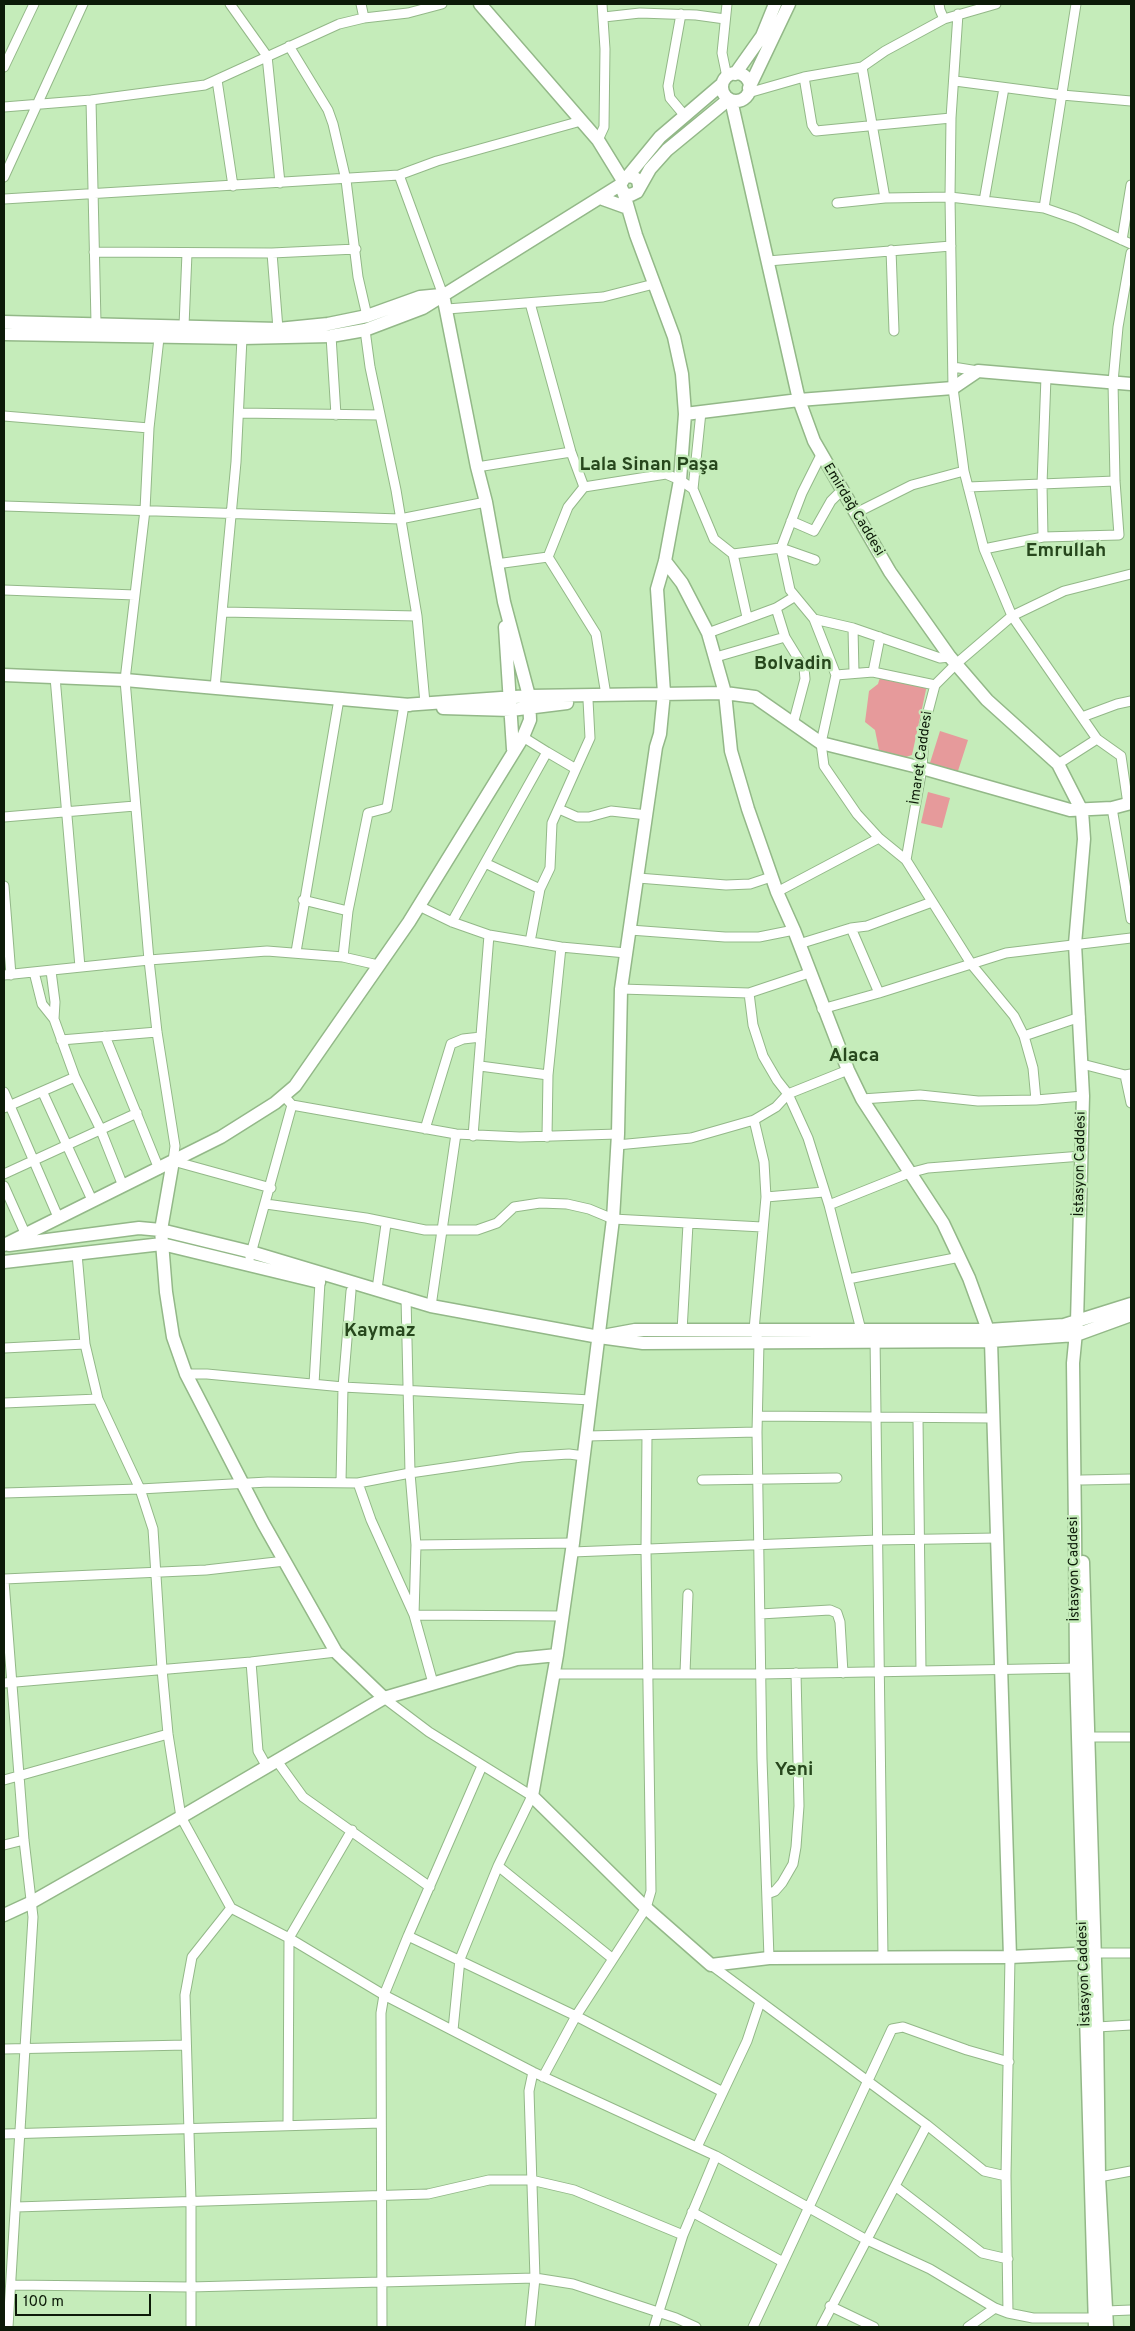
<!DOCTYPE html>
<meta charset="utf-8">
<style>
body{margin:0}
#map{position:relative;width:1135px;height:2331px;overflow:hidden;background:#c5ecba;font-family:Overpass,sans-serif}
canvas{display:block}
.frame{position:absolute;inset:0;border:5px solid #0c1a08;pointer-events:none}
.scale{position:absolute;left:15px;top:2294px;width:136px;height:22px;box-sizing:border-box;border:2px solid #0c1a08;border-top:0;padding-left:6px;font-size:15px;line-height:18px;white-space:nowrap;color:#0c1a08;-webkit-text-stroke:4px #c5ecba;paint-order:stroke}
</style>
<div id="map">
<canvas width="1135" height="2331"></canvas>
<div class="frame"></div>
<div class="scale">100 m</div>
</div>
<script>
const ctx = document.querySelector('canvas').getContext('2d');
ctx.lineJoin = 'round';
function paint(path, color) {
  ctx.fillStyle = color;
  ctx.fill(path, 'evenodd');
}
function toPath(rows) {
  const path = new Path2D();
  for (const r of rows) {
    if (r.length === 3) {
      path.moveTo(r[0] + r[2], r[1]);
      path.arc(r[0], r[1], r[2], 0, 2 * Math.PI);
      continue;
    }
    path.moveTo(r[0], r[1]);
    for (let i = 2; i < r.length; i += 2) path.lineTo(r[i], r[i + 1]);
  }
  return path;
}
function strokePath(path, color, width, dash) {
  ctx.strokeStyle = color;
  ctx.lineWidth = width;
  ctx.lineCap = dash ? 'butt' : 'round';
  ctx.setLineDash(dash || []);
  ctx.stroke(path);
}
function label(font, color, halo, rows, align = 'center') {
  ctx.font = font + ' Overpass,sans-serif';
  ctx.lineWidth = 5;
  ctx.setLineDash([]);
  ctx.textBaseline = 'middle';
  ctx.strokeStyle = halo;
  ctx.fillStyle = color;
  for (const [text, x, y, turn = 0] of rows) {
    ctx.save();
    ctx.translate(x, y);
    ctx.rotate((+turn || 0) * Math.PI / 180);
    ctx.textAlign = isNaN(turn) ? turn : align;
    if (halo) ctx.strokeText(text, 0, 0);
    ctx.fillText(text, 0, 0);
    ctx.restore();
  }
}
const green = toPath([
 [881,674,927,685,912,755,906,757,890,755,879,750,875,730,865,722,869,691,878,684],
 [940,731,968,740,957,774,929,766],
 [928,792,950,798,942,828,921,823]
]);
const street = toPath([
 [230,4,267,56,280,183],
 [361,4,364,18],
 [727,4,722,53,727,77],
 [939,4,940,10,944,19],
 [681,14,668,86,670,98,685,116],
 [958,14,951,118,950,197,953,388,964,471,984,549,1012,616,1097,739,1121,756,1128,804],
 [604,17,640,13,696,15,725,19],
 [289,46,328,110,333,124,346,180,358,277,367,316],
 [4,67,34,4],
 [862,67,885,198,950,197,1044,208,1076,219,1131,244],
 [804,77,812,125,816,131,951,118],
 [217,80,233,186],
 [955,81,1062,95,1131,101],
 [748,93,804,77,862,67,885,51,944,19,996,4],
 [91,100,96,323],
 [4,107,91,100,205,85,339,24,364,18,408,13,442,4],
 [598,140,604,127,605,49,602,4],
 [399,175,443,295],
 [4,177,83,4],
 [4,199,399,175,437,161,581,121],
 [984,201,1004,88],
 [837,203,885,198],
 [1044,208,1076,4],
 [1122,240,1131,185],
 [891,250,894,331],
 [94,252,272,253,356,249],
 [272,253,278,329],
 [768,261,951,246],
 [530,303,571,452,584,487],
 [447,309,603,297,654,284],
 [184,326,187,253],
 [365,330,370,367,396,490,417,616,425,703],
 [331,336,336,415],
 [159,338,149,428,145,510,125,680,149,960,157,1032,175,1146,173,1161,271,1188],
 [953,367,978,371],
 [239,413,380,415],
 [4,416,149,428],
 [821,455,802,493,781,548,790,590,814,619,836,675,821,743,824,766,857,814,879,838,906,860,972,965,1014,1016,1024,1036,1033,1068,1036,1100],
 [477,467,571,452],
 [968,487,1115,481],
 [693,489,701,412],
 [4,506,400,519,486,502],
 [856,513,912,485,964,471],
 [791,521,814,531,831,501,842,490],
 [1043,537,1042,484,1046,377],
 [984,549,1043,537,1119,535,1115,481,1113,382,1118,327,1131,253],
 [733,554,747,617],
 [496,564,548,557],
 [4,590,135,595],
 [776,608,785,637,804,668,805,679,793,724],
 [223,612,417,616],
 [814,619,853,628,940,658,950,657],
 [853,628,854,673],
 [708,633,776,608,794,597],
 [716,657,785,637],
 [873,672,880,637],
 [836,675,873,672,935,685],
 [55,677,80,967],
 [215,688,236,462,242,338],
 [606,695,596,634,548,557,568,507,584,487,666,474,680,480,693,489,714,539,733,554,781,548,815,560],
 [1082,717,1117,704,1131,701],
 [1058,764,1097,739],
 [576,769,590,738,588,700],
 [1112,808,1131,919],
 [559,809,577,817,589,817,611,811,647,815],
 [4,817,135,806],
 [906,860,922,768,925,723,935,685,956,664,1012,616,1064,591,1131,574],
 [485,863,540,889],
 [638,878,726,885,750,884,771,877],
 [4,886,11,975],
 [777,892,879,838],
 [303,900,348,911],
 [419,906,452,922,489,935,561,947,626,953],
 [452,922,547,752,523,737],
 [851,928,879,993],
 [630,930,725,937,759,937,794,930],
 [530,942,540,889,550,868,552,823,576,769,547,752],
 [799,944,851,928,867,926,932,902],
 [296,952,339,699],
 [343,957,348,911,368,813,387,808,404,705],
 [51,971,55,1002,54,1019],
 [34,972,42,1004,54,1019,75,1077,100,1128,123,1186],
 [4,975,149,960,267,951,343,957,378,965],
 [621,989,749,993,809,973],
 [749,993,753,1025,763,1056,777,1080,788,1094,808,1138,829,1205,861,1330],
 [822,1009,879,993,1006,953,1131,938],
 [105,1036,159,1169],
 [1024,1036,1080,1017],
 [61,1040,157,1032],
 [1082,1064,1125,1075,1131,1074],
 [480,1066,548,1075],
 [1125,1075,1131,1103],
 [4,1092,58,1217],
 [43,1093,92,1200],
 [284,1096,292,1105,456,1134,520,1137,618,1134],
 [862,1099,920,1095,978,1101,1036,1100,1083,1096],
 [4,1108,75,1077],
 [754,1120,764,1162,766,1197,754,1330,759,1342,757,1432,762,1759,769,1958],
 [425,1129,451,1044,463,1039,481,1037],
 [473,1136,489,935],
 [547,1137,548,1075,561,947],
 [617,1145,691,1138,754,1120,776,1107,788,1094,848,1070],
 [4,1174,137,1113],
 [4,1186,25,1233],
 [766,1197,824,1192],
 [266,1204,366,1218,425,1230,477,1230,497,1223,514,1207,540,1203,567,1204,589,1209,613,1219,762,1227],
 [829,1205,909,1173,928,1168,1082,1156],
 [77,1254,85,1344,98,1399,140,1489,153,1529,162,1669,168,1734,181,1817,231,1908,289,1938,384,1995,533,2072,716,2156,865,2239,930,2269,995,2308],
 [250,1257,292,1105],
 [848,1279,960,1257],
 [377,1289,386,1224],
 [406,1297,410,1473,416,1545,414,1615,433,1683],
 [431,1306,456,1134],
 [682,1331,688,1224],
 [875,1337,883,1957],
 [4,1348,85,1344],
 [186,1374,207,1374,343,1387,591,1400],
 [314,1384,320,1282],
 [4,1403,98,1399],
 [758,1416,993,1418],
 [918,1419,921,1671],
 [587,1436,757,1432],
 [702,1480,837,1478],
 [1082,1480,1131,1479],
 [341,1482,343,1387,351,1291],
 [358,1483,371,1520,414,1615,563,1616],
 [4,1493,140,1489,268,1482,358,1483,410,1473,521,1457,569,1454,584,1456],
 [416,1545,573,1543],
 [572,1552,878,1540,997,1538],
 [4,1579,206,1570,285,1561],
 [4,1581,24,1840,33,1917,8,2327],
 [760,1614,830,1610,837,1613,840,1622,843,1673],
 [251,1662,258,1751,267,1767],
 [685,1673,688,1594],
 [554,1674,761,1674,1080,1668],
 [4,1683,251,1662,336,1652],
 [384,1698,429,1732,532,1796,498,1866,460,1959,453,2030],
 [1088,1737,1131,1737],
 [277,1761,303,1797,430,1887],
 [4,1780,168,1734],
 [4,1845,24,1840],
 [498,1866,613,1959],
 [767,1894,775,1891,782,1883,793,1864,796,1847,799,1806,796,1673],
 [408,1936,576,2016,723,2092],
 [1094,1953,1131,1953],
 [1010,1957,1006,2176,1008,2313,1033,2318,1095,2318],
 [711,1965,927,2125,984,2171,1006,2176],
 [1097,2027,1131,2025],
 [4,2049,186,2045],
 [543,2077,576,2016,646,1908,651,1891,646,1550,647,1435],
 [288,2125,289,1938,352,1830],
 [4,2134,381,2123],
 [697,2147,747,2041,760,2002],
 [1099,2177,1131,2171],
 [895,2186,982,2253,1008,2259],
 [16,2207,428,2194,489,2180,531,2180,574,2190,683,2235],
 [692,2212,783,2262],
 [11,2285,190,2287,535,2278,573,2284,676,2318,696,2327],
 [830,2306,874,2327],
 [1106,2311,1131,2310],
 [191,2327,191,2201,185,1995,192,1957,231,1908],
 [382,2327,381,2013,384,1995,408,1936,482,1766],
 [530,2327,535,2278,529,2091,533,2072],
 [654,2327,683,2235,716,2156],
 [753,2327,892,2029,903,2027,967,2050,1009,2062],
 [821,2327,927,2125],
 [968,2327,995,2308,1008,2313]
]);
const secondary = toPath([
 [480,4,598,140,622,179],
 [736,87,14],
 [735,74,762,36,775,4],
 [749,88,789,4],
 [731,100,799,400,814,441,890,572,950,657,987,700,1058,764,1082,811,1084,839,1075,944,1083,1096,1077,1322,1073,1363,1075,1528,1076,1668,1095,2327],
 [628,176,660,137,722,84],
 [639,186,638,180,632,176,625,177,620,185,624,194,631,195,637,192,650,169,667,150,729,99],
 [624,194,636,235,674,337,682,374,685,414,680,480,665,561,657,589,664,693,660,734,656,747,621,989,618,1134,613,1219,573,1543,557,1655,532,1796,646,1908,711,1965,769,1958,1010,1957,1094,1953],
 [603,199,628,208],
 [4,322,278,329,328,324,367,316,420,297,441,295],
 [4,334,242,338,331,336,365,330,423,308,620,185],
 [685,414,799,400,953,388,978,371,1131,384],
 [665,561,682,583,708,633,725,693,731,751,748,809,777,892,794,930,848,1070,862,1099,943,1223,969,1278,988,1330,991,1341,1010,1957],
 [505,627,513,749],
 [4,675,125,680,410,705],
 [404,705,529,696,725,693,755,697,821,743,922,768,1070,810,1112,808,1131,803],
 [443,708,511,710,567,703],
 [173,1161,161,1230,166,1292,173,1337,186,1374,263,1523,336,1652,384,1698],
 [4,1245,221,1137,275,1103,295,1086,409,922,523,737,530,720,529,696,504,602,486,502,477,467,443,295],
 [9,1245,139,1228,161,1230,251,1252,431,1306,599,1337,643,1343,991,1341,1076,1335,1131,1315],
 [4,1262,162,1244,319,1282],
 [608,1335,635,1330,988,1330,1064,1325,1131,1304],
 [1083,1562,1097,2027,1099,2177,1107,2327],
 [4,1915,30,1903,181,1817,384,1698,517,1659,557,1655]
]);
const streetNames = [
 ["Emirdağ Caddesi",853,510,59],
 ["İmaret Caddesi",922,758,-82],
 ["İstasyon Caddesi",1081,1164,-89],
 ["İstasyon Caddesi",1075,1569,-91],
 ["İstasyon Caddesi",1085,1974,-92]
];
const districtNames = [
 ["Lala Sinan Paşa",649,466],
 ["Emrullah",1066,552],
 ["Bolvadin",793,665],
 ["Alaca",854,1057],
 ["Kaymaz",380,1332],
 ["Yeni",794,1771]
];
paint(green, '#e69a9b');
strokePath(street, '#93b888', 11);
strokePath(secondary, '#93b888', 15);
strokePath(street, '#fff', 9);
strokePath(secondary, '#fff', 12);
label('14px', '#0c1a08', '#c5ecba', streetNames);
label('bold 19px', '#27471d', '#c5ecba', districtNames);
</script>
